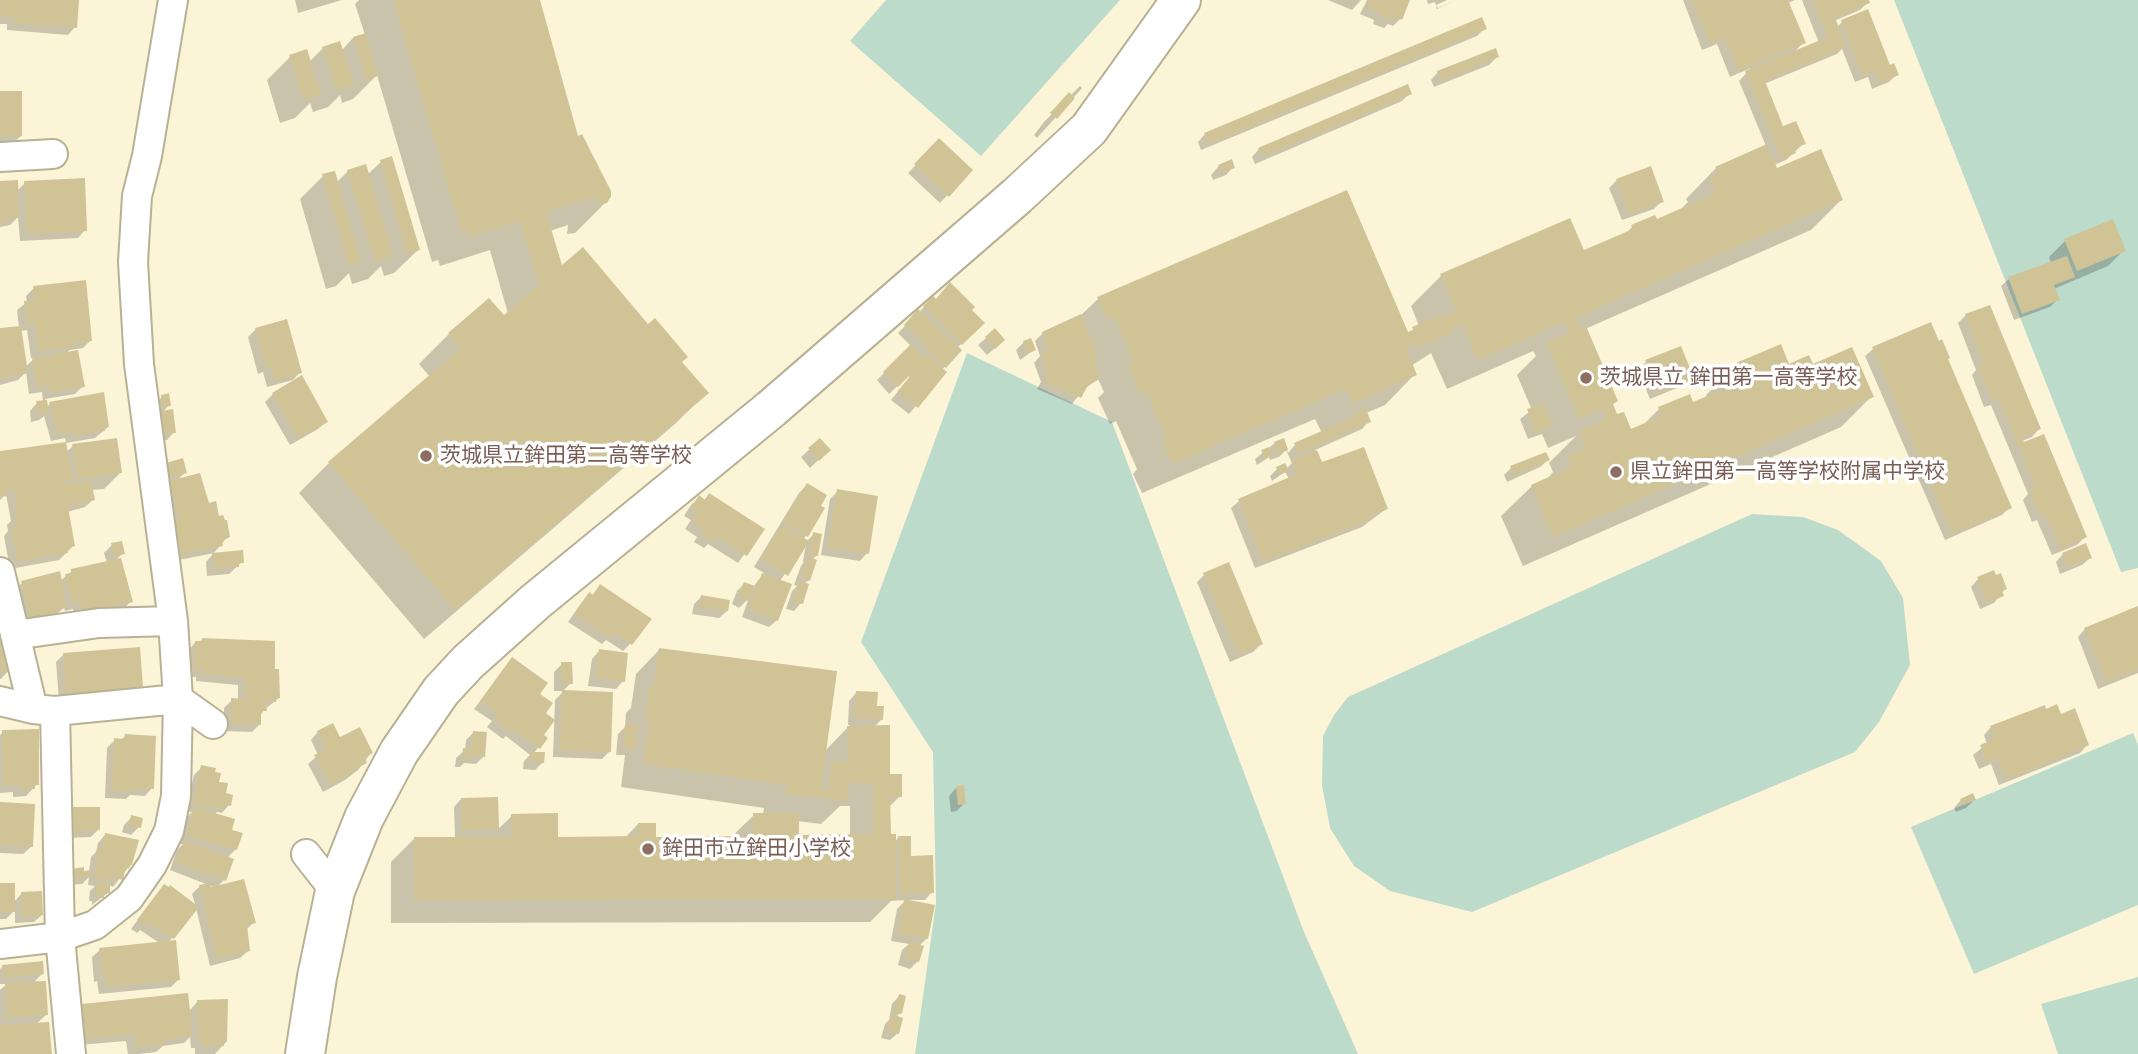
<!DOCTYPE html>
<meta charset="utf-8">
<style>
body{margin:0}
canvas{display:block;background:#fcf4d7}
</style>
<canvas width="2138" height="1054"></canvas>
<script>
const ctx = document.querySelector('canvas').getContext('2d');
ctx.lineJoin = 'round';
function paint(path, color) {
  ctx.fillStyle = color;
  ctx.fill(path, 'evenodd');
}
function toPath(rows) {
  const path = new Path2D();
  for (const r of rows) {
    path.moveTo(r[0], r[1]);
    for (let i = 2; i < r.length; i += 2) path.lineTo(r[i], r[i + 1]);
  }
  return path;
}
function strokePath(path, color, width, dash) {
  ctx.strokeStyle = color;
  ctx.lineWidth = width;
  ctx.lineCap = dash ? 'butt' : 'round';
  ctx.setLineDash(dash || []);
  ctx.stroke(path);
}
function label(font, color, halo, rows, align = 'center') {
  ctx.font = font + ' "Fira Sans","Noto Sans JP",sans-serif';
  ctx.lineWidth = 7;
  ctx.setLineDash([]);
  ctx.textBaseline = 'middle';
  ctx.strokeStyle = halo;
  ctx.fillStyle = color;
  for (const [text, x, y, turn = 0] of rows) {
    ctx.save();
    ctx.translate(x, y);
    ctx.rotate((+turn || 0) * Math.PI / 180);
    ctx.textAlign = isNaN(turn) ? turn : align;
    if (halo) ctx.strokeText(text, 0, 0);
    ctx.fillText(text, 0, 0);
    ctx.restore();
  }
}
const green = toPath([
 [886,0,1120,0,981,156,850,41],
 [1894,0,2138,0,2138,568,2121,572],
 [967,353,1112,422,1304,932,1358,1054,915,1054,936,903,933,752,861,642],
 [1752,514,1803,517,1838,530,1881,561,1903,598,1910,665,1879,722,1855,752,1472,912,1390,891,1354,866,1330,828,1322,785,1323,736,1334,715,1348,697],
 [2133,733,2138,745,2138,905,1974,974,1911,827],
 [2138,977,2138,1054,2058,1054,2041,1004]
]);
const shadow = toPath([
 [0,0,77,0,75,27,68,35,7,30,7,24,0,24],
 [295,0,342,0,298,13],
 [359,0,538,0,577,138,606,202,575,233,567,234,568,225,550,231,561,268,680,362,706,393,676,423,424,639,299,493,329,463,430,377,419,364,449,334,504,317,508,314,490,250,440,266,438,260,432,262,377,75,353,99,342,103,340,95,328,107,313,112,310,103,295,118,280,123,267,80,290,57,309,62,323,48,341,51,353,38,365,35,355,4],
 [1328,0,1361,0,1352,10],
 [1367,0,1408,0,1400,19,1393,26,1388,24,1384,28,1373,24,1374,20,1360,14],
 [1427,0,1447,0,1436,5,1438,8,1456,0,1437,9,1435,2,1428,4],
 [1683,0,1795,0,1788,3,1804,42,1792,54,1819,43,1802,0,1867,0,1868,2,1860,10,1834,21,1837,27,1842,22,1896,75,1889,82,1872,89,1868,77,1855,82,1842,49,1837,54,1764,84,1782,128,1804,143,1786,160,1774,165,1776,170,1841,200,1811,230,1585,329,1616,401,1612,405,1616,417,1630,431,1641,427,1659,409,1692,404,1707,398,1706,395,1737,365,1812,366,1871,397,1841,427,1523,566,1501,516,1532,486,1546,480,1553,472,1548,460,1540,467,1507,482,1504,475,1511,468,1545,454,1549,463,1576,436,1548,448,1542,434,1528,439,1520,419,1532,410,1517,375,1536,356,1533,351,1447,389,1431,353,1411,366,1415,374,1385,405,1366,413,1369,421,1362,429,1315,450,1321,465,1386,509,1362,527,1255,568,1231,508,1239,501,1289,479,1285,472,1272,481,1270,476,1277,469,1286,469,1292,463,1286,450,1279,457,1270,460,1269,457,1257,465,1255,459,1275,443,1283,440,1288,453,1295,445,1322,433,1315,419,1142,493,1133,474,1137,469,1116,421,1110,424,1098,398,1104,392,1098,379,1083,390,1072,404,1037,389,1041,382,1034,363,1040,356,1035,341,1043,333,1079,317,1098,299,1346,192,1407,335,1419,326,1411,306,1441,276,1583,252,1625,234,1632,227,1656,221,1680,210,1688,202,1686,199,1716,168,1766,146,1739,81,1751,68,1730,77,1717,44,1702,50],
 [1485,28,1477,36,1201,150,1198,142,1205,134],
 [1497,57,1489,65,1434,87,1431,80,1438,72],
 [1080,86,1082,88,1037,138,1034,135,1044,122],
 [0,93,21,136,13,143,0,143],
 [1410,93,1402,101,1255,164,1252,157,1259,149],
 [939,141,971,170,940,203,908,173],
 [381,162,418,250,394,273,384,276,381,266,368,279,352,284,349,273,336,286,326,289,300,199,323,176,336,183,348,171,367,175],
 [1231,162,1233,167,1226,175,1213,180,1211,175,1218,167],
 [1617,180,1662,201,1654,209,1622,220,1609,188],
 [0,183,17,191,25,183,85,230,78,238,20,241,18,217,10,225,0,227],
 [2112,221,2124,250,2108,266,2054,289,2058,299,2050,307,2014,320,2001,286,2009,279,2051,263,2049,257,2065,241],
 [34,288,91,340,83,348,70,350,65,354,83,386,75,394,45,399,46,408,50,404,108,427,95,438,66,443,65,438,51,441,44,416,39,420,31,422,30,411,37,403,43,402,42,392,29,394,26,372,18,380,0,385,0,330,19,328,17,310,27,302,26,296],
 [27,330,31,358,35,358,25,367,20,331],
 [933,298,982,323,957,348,960,350,942,370,945,372,909,414,891,400,910,377,908,376,889,394,877,380,911,346,898,333],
 [1966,315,2039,429,2032,437,2022,441,2085,537,2077,545,2052,555,2037,520,2032,522,2023,500,2028,494,1991,405,1984,407,1972,375,1976,370,1958,323],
 [256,329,300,372,293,380,267,387,263,372,258,374,248,337],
 [995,330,995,348,987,355,978,345],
 [1024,342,1034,350,1020,360,1016,350],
 [1873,349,1946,360,2010,507,2002,515,1945,540,1865,356],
 [1646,362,1692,378,1684,385,1650,399,1638,369],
 [301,378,326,422,318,429,290,445,265,402,273,394],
 [162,397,169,405,162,413,174,432,167,440,157,441,154,420,161,413,155,414,154,404],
 [820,440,829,450,810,468,801,457],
 [73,446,120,473,104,489,91,490,93,500,85,507,67,512,73,546,59,560,10,569,4,536,8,531,7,525,11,521,6,494,0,500,0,453,66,452],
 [167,465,185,472,177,481,208,505,228,536,214,553,174,561,162,491,171,482,163,485,159,473],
 [807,485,806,536,803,539,806,542,814,534,816,556,812,560,809,580,804,584,801,603,794,611,786,609,792,591,797,586,794,585,801,566,804,562,803,562,806,543,780,581,777,620,769,627,742,617,749,598,739,608,732,604,737,591,744,584,753,587,764,573,754,567,799,493],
 [838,491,867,553,860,561,821,555,830,499],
 [709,495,762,529,738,563,708,544,704,548,694,542,697,537,685,529,691,520,684,516,691,505,699,498,703,501],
 [112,545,123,553,115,561,131,601,124,609,76,621,73,609,65,611,64,608,51,618,23,626,14,590,22,583,60,581,72,571,107,563,104,553],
 [213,554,242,562,229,574,207,576,206,562],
 [2063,554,2090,558,2082,565,2060,574,2056,562],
 [1204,575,1261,644,1253,652,1230,662,1197,582],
 [1978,579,2005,589,1994,603,1980,609,1971,587],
 [601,586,630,644,623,651,606,640,602,644,568,622,582,602,589,594,591,596],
 [701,597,727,611,719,618,692,614,694,604],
 [2138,608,2138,673,2098,689,2078,637,2085,629],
 [0,638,8,671,1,679,0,679],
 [203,640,273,671,279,698,265,709,260,716,260,724,252,732,224,731,224,708,232,700,238,700,238,685,196,681,196,677,187,677,188,650,196,642],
 [659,650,824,752,850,725,848,725,849,701,856,693,875,708,882,719,874,727,889,776,900,796,889,807,889,836,894,842,899,837,932,892,925,900,908,900,927,938,919,946,918,961,910,969,898,965,902,950,909,944,891,941,897,909,906,900,891,901,870,922,391,923,391,862,415,838,455,838,454,807,461,799,496,798,497,830,512,816,557,838,625,838,638,824,654,838,730,838,754,815,763,815,764,808,621,787,625,755,616,755,618,734,625,727,626,713,631,708,636,674],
 [840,806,850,806,850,836,797,837,797,821,821,824],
 [599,651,623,681,616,689,588,686,592,659],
 [63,655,141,686,134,694,59,700,56,662],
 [512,659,538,694,544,713,542,735,546,738,533,754,543,762,535,770,523,769,524,761,530,755,506,736,503,739,487,727,492,721,474,709],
 [562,664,571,683,563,691,554,691,554,672],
 [563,692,609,752,602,759,553,757,555,700],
 [2045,711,2060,716,2087,745,2080,753,1999,785,1991,764,1979,769,1973,755,1987,744,1984,735,1991,727],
 [3,732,37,784,26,796,13,797,13,792,0,793,0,735],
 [318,732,371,753,358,770,345,780,323,792,308,764,318,755,311,740],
 [473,733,484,756,476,764,464,763,460,767,455,767,456,758,465,750,466,740],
 [125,736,152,788,145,796,130,795,126,799,105,798,107,748,115,740,121,740],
 [202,767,217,783,229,805,222,813,217,812,214,815,230,831,236,849,227,858,224,880,216,888,170,870,177,850,183,844,180,844,187,817,192,812,186,811,194,775],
 [956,788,964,803,957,811,951,812,949,796],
 [1961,800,1974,800,1966,808,1956,812,1954,808],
 [0,804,31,847,23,854,0,853],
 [73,809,99,829,91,837,65,838,65,816],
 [132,817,139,827,131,835,122,832,124,825],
 [105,835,131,864,113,887,109,885,109,892,92,905,92,901,89,901,90,891,95,886,88,885,89,877,82,884,65,885,65,878,89,872,91,857,96,852,98,843],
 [0,885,14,902,22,893,42,915,34,922,15,923,15,910,6,919,0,919],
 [200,886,254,922,246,930,248,951,240,958,210,966,196,908,168,943,179,979,171,987,99,994,97,981,94,982,92,957,100,950,161,944,140,930,137,933,131,929,157,894,196,907,192,894],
 [3,966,42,974,33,983,46,1015,36,1024,50,1054,0,1054,0,990,7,984,0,984,0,969],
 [899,996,900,1013,896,1017,898,1033,890,1040,881,1038,885,1024,889,1020,892,1004],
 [198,1001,226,1042,215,1054,195,1054,195,1048,191,1048,190,1037,184,1043,163,1046,156,1052,139,1054,128,1054,126,1041,79,1045,75,1013,83,1005,189,1011]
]);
const building = toPath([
 [1,0,79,0,77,28,14,23,14,17,0,16],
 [393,0,540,0,578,136,582,134,611,191,611,196,607,203,596,205,598,196,546,212,562,265,583,247,648,324,655,318,688,357,682,362,709,393,455,610,328,462,461,348,448,333,489,298,504,315,539,285,520,221,470,237,468,231,462,233],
 [1370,0,1410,0,1402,20,1395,17,1393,21,1380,16,1381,13,1367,7],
 [1692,0,1788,0,1806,43,1738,70,1725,38,1710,44],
 [1812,0,1869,0,1870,3,1835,18,1847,47,1765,81,1783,126,1796,121,1806,144,1794,148,1796,153,1781,159,1745,71,1828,37],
 [1868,9,1890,65,1894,63,1899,75,1880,83,1875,71,1863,76,1841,20],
 [1482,17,1487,29,1209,144,1204,133],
 [366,33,378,76,366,80,353,37],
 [340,41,354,84,336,90,322,47],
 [1496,48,1499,57,1441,81,1437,71],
 [307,49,321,95,303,100,289,55],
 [1408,84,1412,94,1263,157,1258,148],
 [0,91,22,91,22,136,0,136],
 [1069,92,1075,98,1057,119,1050,113],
 [939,138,973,170,949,197,914,164],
 [1767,144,1777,168,1821,149,1843,200,1577,317,1581,328,1586,326,1618,401,1613,404,1617,414,1624,412,1631,429,1661,416,1658,407,1690,394,1693,402,1743,381,1736,363,1781,344,1789,364,1809,355,1813,364,1852,347,1874,397,1553,537,1531,485,1571,467,1567,456,1586,448,1578,431,1606,419,1602,409,1579,419,1546,343,1569,333,1564,322,1478,360,1462,324,1451,328,1453,332,1420,346,1419,343,1406,348,1417,375,1352,404,1346,389,1172,464,1162,442,1167,440,1146,392,1140,395,1128,366,1134,362,1114,316,1106,319,1097,297,1347,190,1408,332,1413,330,1412,327,1443,314,1444,317,1456,311,1440,274,1570,218,1584,250,1633,229,1631,225,1655,215,1657,219,1716,193,1709,178,1719,173,1715,167],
 [392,156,420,250,407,254,380,160],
 [1232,159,1235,168,1221,173,1218,165],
 [366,164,393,256,375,262,347,170],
 [1651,166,1664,202,1629,214,1616,179],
 [335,171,361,263,349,267,322,174],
 [85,178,87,231,27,234,24,181],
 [18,180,19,218,7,218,7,223,0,223,0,181],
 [2113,219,2126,251,2077,271,2064,239],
 [2067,256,2075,277,2054,285,2060,300,2022,314,2008,277],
 [86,280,92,341,74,343,75,347,38,351,35,323,27,324,24,301,35,300,33,286],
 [950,282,975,307,972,310,985,323,962,345,923,306,933,296,936,299],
 [1990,305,2041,429,2022,437,2024,442,2044,434,2087,537,2060,549,2045,514,2040,516,2029,490,2036,488,1998,398,1992,401,1978,366,1984,364,1965,314],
 [918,309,962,350,946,368,921,344,923,342,904,325],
 [1081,314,1097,354,1094,355,1100,379,1088,385,1081,398,1044,381,1048,373,1041,354,1048,351,1042,332],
 [287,319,302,373,275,381,270,366,266,367,255,328],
 [1931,322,1939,341,1942,339,1950,358,1948,359,2012,508,1952,534,1872,347],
 [21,326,28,373,0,379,0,328],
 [995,328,1005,340,995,349,985,337],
 [1031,338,1036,350,1027,354,1023,341],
 [911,344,925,358,927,355,947,372,918,408,897,392,918,367,898,387,883,372],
 [1681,346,1694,378,1658,393,1645,360],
 [78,350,85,387,50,393,49,385,37,388,32,358],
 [302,375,328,422,298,439,272,393],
 [104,392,109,427,104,428,105,431,73,436,72,432,58,434,49,402],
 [169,393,171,406,162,407,161,395],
 [47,400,49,413,39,415,36,401],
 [1544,403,1553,426,1536,433,1527,409],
 [1365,406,1371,422,1299,454,1294,443,1356,416,1354,411],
 [173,409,176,433,165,434,161,411],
 [117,438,122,473,77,479,72,444],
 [820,438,831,450,819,461,808,448],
 [1284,438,1288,450,1278,454,1274,442],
 [66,442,73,480,65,481,66,485,91,480,95,500,68,507,75,546,67,548,68,553,17,562,11,527,16,526,14,516,18,515,14,489,6,490,7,496,0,497,0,451],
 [1269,447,1273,455,1265,459,1261,450],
 [1364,447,1388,509,1370,516,1371,520,1263,561,1238,499,1297,474,1291,461,1317,450,1322,462],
 [1546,452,1550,460,1514,475,1510,466],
 [183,458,187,473,171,478,166,463],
 [1285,463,1289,471,1279,475,1276,467],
 [200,473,209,503,216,501,219,516,223,515,225,520,227,520,230,537,222,541,223,546,181,554,175,520,180,519,169,481],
 [807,483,827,495,821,506,825,508,808,537,783,522],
 [837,489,878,496,869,554,828,548],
 [709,493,765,529,747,556,716,536,713,542,700,534,703,529,692,521,697,512,691,508,699,495,705,500],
 [782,525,809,541,788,576,761,559],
 [813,532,822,534,818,556,809,555],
 [122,541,125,554,114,556,111,543],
 [2086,543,2092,558,2068,567,2062,553],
 [243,550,244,563,239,563,239,567,214,569,212,553],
 [808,556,817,560,810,581,801,577],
 [121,558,133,602,83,614,81,602,72,604,65,574,71,573,71,569],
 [1229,562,1263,644,1238,655,1203,573],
 [1994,570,1996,575,2001,573,2007,589,2002,591,2004,596,1987,603,1977,577],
 [60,571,67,607,60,608,61,611,31,619,21,581],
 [762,573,792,584,778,621,748,609],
 [799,581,809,584,803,604,793,602],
 [744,582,755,586,748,601,738,596],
 [600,584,652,619,632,645,614,633,611,638,574,614,589,592,593,595],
 [701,595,730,600,728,611,699,607],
 [2138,606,2138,669,2106,682,2084,628],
 [0,635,1,635,10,672,0,672],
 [202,638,275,641,275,669,279,669,280,698,276,698,276,702,266,702,267,711,261,711,261,725,231,724,231,698,245,699,245,678,203,674,203,670,194,670,195,641,202,641],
 [140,647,143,687,66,694,63,653],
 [659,648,837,671,821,790,827,791,832,761,848,763,847,726,890,725,890,774,902,774,902,797,890,797,891,834,896,834,896,899,414,900,414,837,511,837,511,814,558,813,558,837,638,836,638,823,656,823,656,837,753,836,753,813,799,813,799,835,873,834,873,783,848,783,847,801,785,794,787,785,643,764,649,723,645,723,649,688,653,688],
 [599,649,628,653,625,682,595,678],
 [512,657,548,683,540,694,553,703,546,713,555,720,544,735,548,738,540,749,514,730,512,733,494,719,498,713,480,701],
 [561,662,572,662,573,684,561,684],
 [562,690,613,692,611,752,560,750],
 [856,691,878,692,877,706,884,706,883,720,854,718],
 [2057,704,2061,714,2075,708,2089,745,2007,779,1998,758,1987,763,1980,745,1995,739,1990,726,2045,705,2046,709],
 [333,723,340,737,360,727,373,753,365,757,367,763,353,770,354,773,331,785,314,755,326,749,317,731],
 [625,724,638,725,636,749,623,748],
 [39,729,39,785,35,785,35,789,20,790,20,785,3,786,2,730],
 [473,731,487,732,485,757,470,756,469,760,462,760,463,748,471,749],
 [125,734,156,736,154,789,135,788,135,792,112,791,114,738,124,739],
 [531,752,545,752,544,763,530,762],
 [201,765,216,768,215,772,221,773,219,782,228,783,226,793,233,795,231,806,223,804,222,810,193,804],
 [964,785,966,804,958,805,956,786],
 [1973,793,1976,800,1963,805,1960,799],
 [498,797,499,829,462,830,461,798],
 [0,802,35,804,33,847,0,845],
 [72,807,100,807,100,830,72,831],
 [194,807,235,819,232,830,243,833,237,850,186,836],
 [131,815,143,818,141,828,129,825],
 [105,833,139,840,132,865,130,865,129,869,126,867,123,880,110,877,110,880,95,878,98,848,102,849],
 [898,836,911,836,911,856,933,855,934,893,900,894],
 [184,840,234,859,226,881,176,863],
 [84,867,84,871,92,870,92,877,72,878,71,869],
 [244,879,256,923,247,925,250,951,217,959,199,885,209,883,211,887],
 [97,882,110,883,110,893,104,893,104,898,99,898,99,894,96,894],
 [0,883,15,883,15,912,0,912],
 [164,884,169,887,170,885,199,907,174,939,148,923,146,927,137,920],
 [42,891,43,915,22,917,21,892],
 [904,899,935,905,928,939,898,933],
 [176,940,180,980,106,987,105,974,102,975,99,948],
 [910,941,924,946,919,962,904,958],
 [43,961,44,974,3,978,2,965],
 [46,981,48,1015,7,1018,5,982],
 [188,993,193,1036,165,1040,166,1045,135,1048,134,1034,86,1039,82,1004],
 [899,994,906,996,902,1014,894,1012],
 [228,999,227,1042,223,1042,224,1046,202,1046,202,1041,198,1041,197,1000],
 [892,1014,903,1018,899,1034,887,1031],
 [49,1022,52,1054,0,1054,0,1025]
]);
const street = toPath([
 [0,157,53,154],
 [0,572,33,709],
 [15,635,99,623,173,621],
 [0,701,33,709,55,711,178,699,213,724],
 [55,711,60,937,71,1054],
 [306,854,335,891],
 [0,944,60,937,95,925,129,898,152,865,169,831,176,796,178,699,173,621,139,364,133,262,137,196,147,156,173,0]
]);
const secondary = toPath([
 [305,1054,317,977,335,891,364,818,399,752,441,691,468,662,535,602,771,409,1017,196,1089,129,1181,0]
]);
const markers = [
 [1586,378,7,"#8d6e63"],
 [426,456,7,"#8d6e63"],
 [1616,472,7,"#8d6e63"],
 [648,849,7,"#8d6e63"]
];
const educationNames = [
 ["茨城県立 鉾田第一高等学校",1600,378],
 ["茨城県立鉾田第二高等学校",440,456],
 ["県立鉾田第一高等学校附属中学校",1630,472],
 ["鉾田市立鉾田小学校",662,849]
];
paint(green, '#bddbcb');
paint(shadow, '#0003');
paint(building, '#d0c497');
strokePath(street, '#b8b195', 32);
strokePath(secondary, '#b8b195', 42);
strokePath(street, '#fff', 28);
strokePath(secondary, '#fff', 38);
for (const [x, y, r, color] of markers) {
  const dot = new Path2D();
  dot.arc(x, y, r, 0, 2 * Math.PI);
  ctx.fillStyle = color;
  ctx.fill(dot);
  strokePath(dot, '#fff', 2.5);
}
label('21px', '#785e54', '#fff', educationNames, 'left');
</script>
